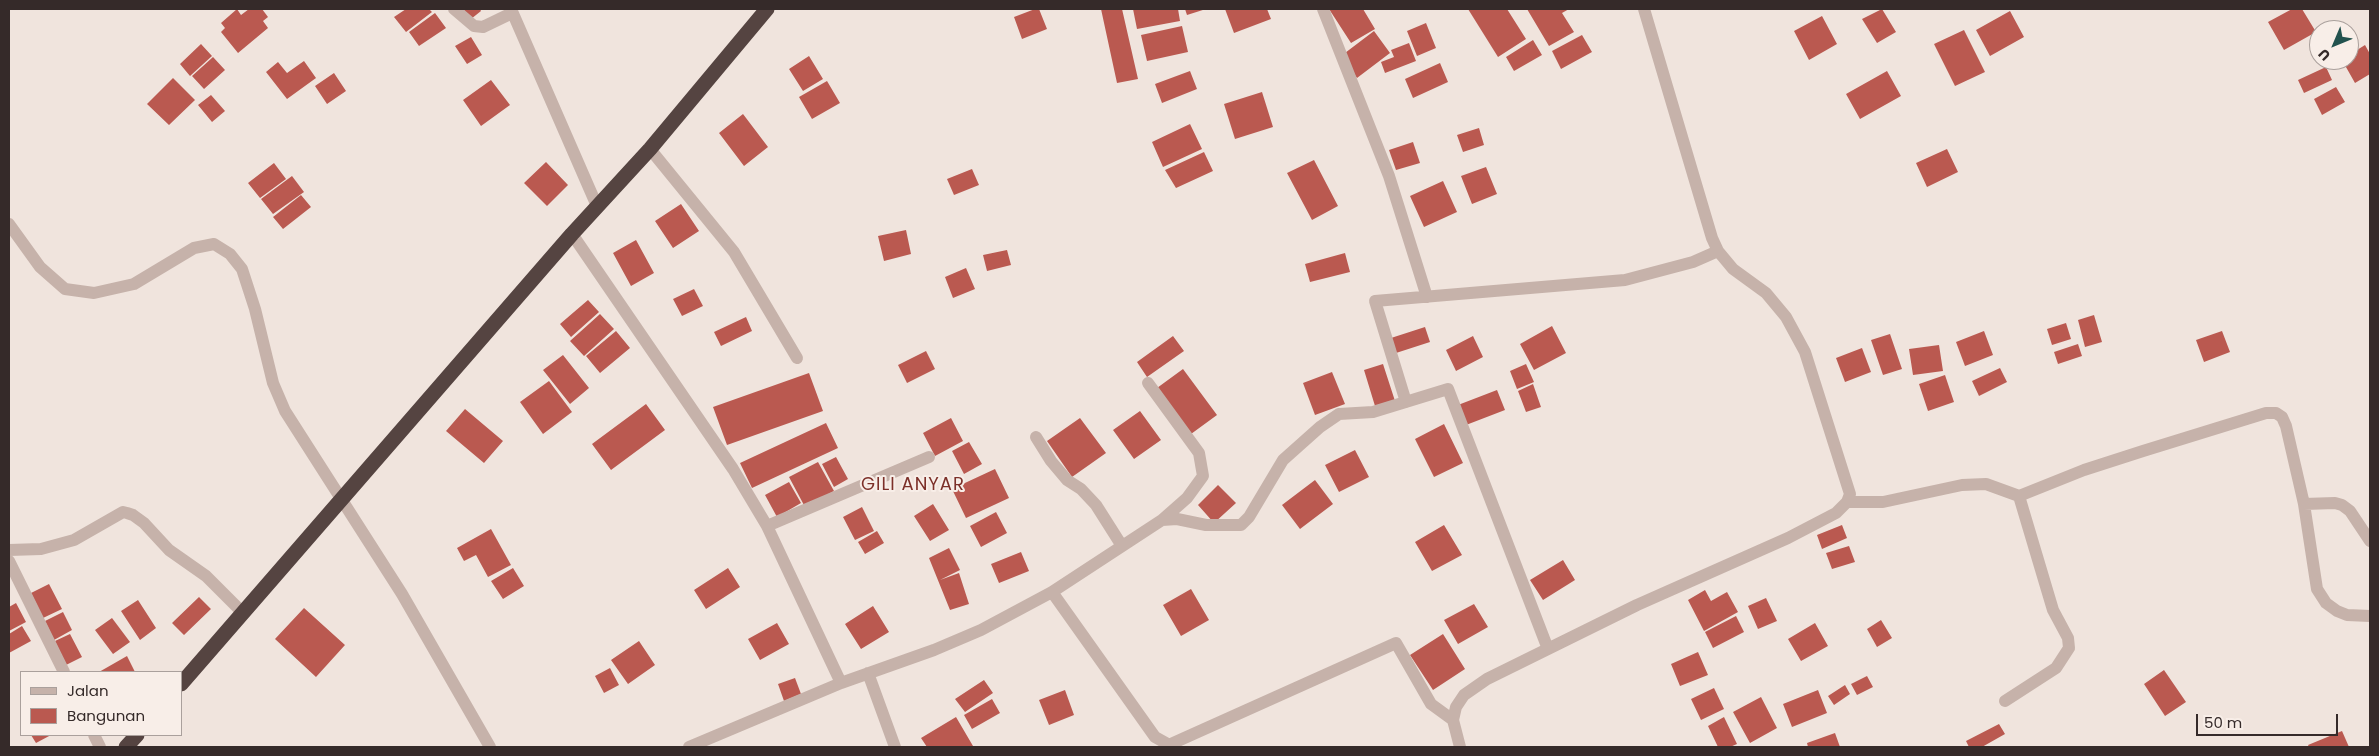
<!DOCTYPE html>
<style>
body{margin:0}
#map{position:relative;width:2379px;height:756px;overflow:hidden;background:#f0e4dd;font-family:Poppins,sans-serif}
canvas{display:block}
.frame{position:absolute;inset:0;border:10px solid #352a29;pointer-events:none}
.legend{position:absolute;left:20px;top:671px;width:162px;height:65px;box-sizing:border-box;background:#f8eee8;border:1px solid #aaa09c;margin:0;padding:6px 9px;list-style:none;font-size:15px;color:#352a29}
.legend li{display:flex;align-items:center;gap:10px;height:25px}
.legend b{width:25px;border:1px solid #aaa09c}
.north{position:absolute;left:2309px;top:20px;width:50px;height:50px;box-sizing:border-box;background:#f8eee8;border:1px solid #aaa09c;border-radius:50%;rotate:225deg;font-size:14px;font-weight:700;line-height:20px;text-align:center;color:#352a29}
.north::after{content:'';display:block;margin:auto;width:18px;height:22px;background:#22524e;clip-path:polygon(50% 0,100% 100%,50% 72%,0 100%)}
.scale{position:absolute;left:2196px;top:714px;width:142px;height:22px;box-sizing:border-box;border:2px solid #352a29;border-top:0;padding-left:6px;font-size:15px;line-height:18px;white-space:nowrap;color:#352a29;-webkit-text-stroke:4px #f8eee8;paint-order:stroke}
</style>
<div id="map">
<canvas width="2379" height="756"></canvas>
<div class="frame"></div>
<ul class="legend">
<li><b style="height:6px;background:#c6b2aa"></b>Jalan</li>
<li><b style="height:14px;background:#ba5950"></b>Bangunan</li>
</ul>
<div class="north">U</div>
<div class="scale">50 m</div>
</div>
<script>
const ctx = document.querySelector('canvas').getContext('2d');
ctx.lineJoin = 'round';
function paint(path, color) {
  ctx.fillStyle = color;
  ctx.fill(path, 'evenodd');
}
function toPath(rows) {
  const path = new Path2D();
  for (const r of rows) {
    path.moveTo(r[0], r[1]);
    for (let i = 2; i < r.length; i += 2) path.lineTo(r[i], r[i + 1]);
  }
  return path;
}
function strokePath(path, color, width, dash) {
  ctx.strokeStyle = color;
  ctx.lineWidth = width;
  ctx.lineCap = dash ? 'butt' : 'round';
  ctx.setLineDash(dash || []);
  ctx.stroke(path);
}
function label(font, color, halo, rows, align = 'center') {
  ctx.font = font + ' Poppins,sans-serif';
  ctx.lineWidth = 4;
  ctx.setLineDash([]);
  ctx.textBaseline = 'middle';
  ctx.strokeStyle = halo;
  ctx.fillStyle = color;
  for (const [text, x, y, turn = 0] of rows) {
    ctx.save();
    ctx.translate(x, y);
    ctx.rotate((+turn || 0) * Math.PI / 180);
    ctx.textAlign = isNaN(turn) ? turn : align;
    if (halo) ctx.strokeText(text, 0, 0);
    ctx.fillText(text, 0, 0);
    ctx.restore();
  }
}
const building = toPath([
 [237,9,241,15,249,9,262,9,268,17,263,21,268,28,238,53,221,32,225,28,221,23],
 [406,9,429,9,432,12,406,32,394,17],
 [463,9,480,9,481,11,471,19],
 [1035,9,1039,9,1047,29,1022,39,1014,17],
 [1101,9,1122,9,1138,79,1117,83],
 [1133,9,1178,9,1180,21,1137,29],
 [1185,9,1206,9,1187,15],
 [1225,9,1267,9,1271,19,1234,33],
 [1329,9,1363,9,1375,29,1351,43],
 [1468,9,1507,9,1526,39,1498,57],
 [1527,9,1569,9,1562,13,1574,32,1549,46],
 [1882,9,1896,32,1877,43,1862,19],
 [2292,9,2302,9,2316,32,2284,50,2268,22],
 [2010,11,2024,37,1990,56,1976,30],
 [435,13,446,28,419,46,409,32],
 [1822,16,1837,44,1809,60,1794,31],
 [1426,23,1436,48,1417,56,1407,31],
 [1182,26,1188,52,1147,61,1141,35],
 [1964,30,1985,72,1955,86,1934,44],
 [1374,31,1390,53,1357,78,1341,56],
 [1582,35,1592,52,1561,69,1552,51],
 [471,37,482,55,467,64,455,46],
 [1533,40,1542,55,1514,71,1506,57],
 [1409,43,1416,61,1385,73,1381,62,1394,57,1391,50],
 [201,44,212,56,190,76,180,64],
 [2365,45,2370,54,2370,74,2355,83,2342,60,2349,60,2349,55],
 [809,56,823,79,803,91,789,69],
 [213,57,225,70,204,89,192,76],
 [304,61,316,78,287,99,266,72,278,62,287,73],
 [1440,63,1448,82,1413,98,1405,79],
 [2326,67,2332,80,2304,93,2298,80],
 [1190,71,1197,89,1162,103,1155,84],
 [1887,71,1901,96,1860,119,1846,94],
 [334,73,346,91,327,104,315,86],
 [173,78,195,100,169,125,147,104],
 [491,80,510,105,481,126,463,100],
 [827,81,840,103,812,119,799,97],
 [2336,87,2345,102,2322,115,2314,99],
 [1262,92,1273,127,1235,139,1224,104],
 [211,95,225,111,212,122,198,105],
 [743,114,768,147,744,166,719,133],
 [1190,124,1202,149,1163,167,1152,142],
 [1479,128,1484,145,1463,152,1457,135],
 [1413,142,1420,163,1396,170,1389,150],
 [1947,149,1958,172,1927,187,1916,163],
 [1204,152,1213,171,1176,188,1165,170],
 [1314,160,1338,206,1312,220,1287,173],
 [546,162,568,185,547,206,524,183],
 [274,163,286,179,260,198,248,183],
 [1486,167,1497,194,1472,204,1461,176],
 [972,169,979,185,954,195,947,179],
 [292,176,304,192,273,214,261,199],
 [1443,181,1457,212,1424,227,1410,196],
 [301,195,311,207,283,229,273,217],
 [681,204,699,231,673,248,655,221],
 [906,230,911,254,884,261,878,236],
 [636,240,654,273,631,286,613,253],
 [1007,250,1011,265,987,271,983,255],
 [1345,253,1350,272,1310,282,1305,264],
 [966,268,975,289,953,298,945,277],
 [694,289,703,306,682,316,673,299],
 [588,300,599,312,571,337,560,324],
 [600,314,614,329,584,356,570,341],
 [2094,315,2102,342,2085,347,2078,320],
 [746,317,752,331,721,346,714,332],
 [2066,323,2071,339,2052,345,2047,329],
 [1552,326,1566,353,1534,370,1520,344],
 [1425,327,1430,342,1396,353,1391,338],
 [616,331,630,348,600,373,586,356],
 [1984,331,1993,355,1965,366,1956,342],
 [2222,331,2230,352,2204,362,2196,340],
 [1890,334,1902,369,1883,375,1871,340],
 [1173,336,1184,351,1147,377,1137,362],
 [1473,336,1483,357,1456,371,1446,350],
 [2078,344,2082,356,2058,364,2054,352],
 [1939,345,1943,371,1913,375,1909,349],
 [1862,348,1871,372,1845,382,1836,358],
 [926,351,935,369,907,383,898,365],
 [563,355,589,388,570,404,543,370],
 [1383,364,1395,401,1375,406,1364,370],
 [1526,364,1534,382,1517,389,1510,371],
 [2000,368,2007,382,1979,396,1972,381],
 [1183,369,1217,415,1191,434,1157,388],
 [1332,372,1345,404,1315,415,1303,383],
 [809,373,823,411,727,445,713,407],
 [1945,375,1954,402,1928,411,1919,384],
 [549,381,572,412,543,434,520,402],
 [1533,384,1541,407,1526,412,1518,391],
 [1497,390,1505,410,1466,425,1458,405],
 [646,404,665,430,611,470,592,444],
 [465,409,503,441,484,463,446,431],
 [1140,411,1161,440,1134,459,1113,430],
 [951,418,963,441,935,456,923,433],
 [1080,418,1106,453,1072,477,1047,441],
 [826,423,838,448,752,488,740,463],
 [1444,424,1463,463,1434,477,1415,439],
 [969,442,982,464,964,474,952,451],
 [1355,450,1369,477,1339,492,1325,465],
 [836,457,848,479,834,487,822,464],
 [818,462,834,491,805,507,789,477],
 [995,469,1009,498,966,518,952,489],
 [1315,480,1333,504,1300,529,1282,505],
 [789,482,801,503,777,517,765,495],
 [1218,485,1236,503,1214,523,1198,505],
 [933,504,949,530,930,541,914,516],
 [862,507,874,531,855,540,843,517],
 [996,512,1007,533,981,547,970,526],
 [1444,525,1462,555,1432,571,1415,542],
 [1842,525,1847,538,1822,549,1817,535],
 [491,529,511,565,488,577,476,555,464,561,457,548],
 [877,531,884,543,865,554,858,542],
 [1849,546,1855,562,1832,569,1826,553],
 [949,548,960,570,940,580,959,573,969,604,950,610,929,558],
 [1021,552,1029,571,999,583,991,564],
 [1563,560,1575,580,1543,600,1530,580],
 [513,568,524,586,503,599,491,581],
 [728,568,740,587,706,609,694,590],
 [49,584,62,609,43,618,31,593],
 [1191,589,1209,620,1181,636,1163,605],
 [1705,590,1711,601,1727,592,1738,612,1704,631,1688,600],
 [199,597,211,609,184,635,172,623],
 [1766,598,1777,621,1758,629,1748,606],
 [138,600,156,628,140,640,121,611],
 [16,603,26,622,9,631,9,607],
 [1474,604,1488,627,1458,644,1444,620],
 [873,606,889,632,861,649,845,624],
 [304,608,345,645,316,677,275,639],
 [63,612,72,630,54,640,45,621],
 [1736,616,1744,632,1713,648,1705,632],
 [112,618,130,642,113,654,95,630],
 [1881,620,1892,638,1877,647,1867,629],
 [777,623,789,644,760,660,748,639],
 [1815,623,1828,646,1801,661,1788,639],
 [22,626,31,641,9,653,9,634],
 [70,634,82,657,66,665,55,641],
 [1443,634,1465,669,1433,690,1410,655],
 [639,641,655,665,628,684,611,660],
 [1698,652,1708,675,1680,686,1671,664],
 [127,656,135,672,99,672],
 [610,668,619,685,604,693,595,676],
 [2164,670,2186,702,2165,716,2144,684],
 [1867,676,1873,687,1857,695,1851,684],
 [795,678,801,694,784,701,778,684],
 [984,680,993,693,965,712,955,699],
 [1845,685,1850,694,1834,705,1828,696],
 [1714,688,1724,709,1701,720,1691,699],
 [1065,690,1074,715,1049,725,1039,700],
 [1818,690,1827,713,1792,727,1783,704],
 [1761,697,1777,728,1750,743,1733,712],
 [992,699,1000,713,972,729,964,715],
 [956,717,973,746,927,747,921,738],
 [1724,717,1737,744,1730,747,1718,747,1708,726],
 [1999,724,2005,734,1982,747,1969,747,1966,741],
 [2342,731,2349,747,2309,747,2308,745],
 [1835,733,1840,747,1808,747,1807,743],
 [31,735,51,735,36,743]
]);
const street = toPath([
 [454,9,474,26,483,27,512,13],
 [511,9,597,206],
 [1323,9,1389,176,1427,297],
 [650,149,734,252,797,358],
 [9,224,40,267,65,289,94,293,134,284,194,248,214,244,230,254,242,269,255,309,273,383,285,411,402,594,490,747],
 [572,234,733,469,767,526,841,683,934,650,981,630,1052,592,1162,520,1177,519,1206,525,1241,525,1249,517,1283,460,1320,427,1339,414,1373,412,1448,389,1548,649],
 [1148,383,1199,453,1203,476,1187,498,1162,520],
 [1406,402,1375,301,1625,280,1693,262,1718,251],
 [1036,437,1051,461,1067,480,1081,489,1096,505,1122,546],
 [2019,496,2084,470,2143,451,2266,413,2276,413,2282,417,2286,426,2304,504,2317,589,2326,603,2337,611,2347,615,2370,616],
 [1847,502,1883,502,1962,485,1986,484,2019,496,2053,610,2068,638,2069,648,2056,668,2005,701],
 [2304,504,2335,503,2342,505,2350,511,2370,541],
 [767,526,929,457],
 [9,550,41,549,74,540,123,512,127,513,133,515,144,523,169,550,206,576,243,613],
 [9,561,64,672],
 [1052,592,1155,737,1173,747],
 [868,673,895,747],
 [94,735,100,747],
 [1171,744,1396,643,1431,704,1453,720],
 [689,747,841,683],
 [1460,747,1453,720,1456,707,1464,695,1487,679,1637,605,1788,538,1836,513,1847,502,1850,494,1805,352,1786,317,1766,293,1733,269,1718,251,1712,238,1644,9]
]);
const highway = toPath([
 [181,684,572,234,650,149,767,9],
 [126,747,137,735]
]);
const quarterNames = [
 ["GILI ANYAR",913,485]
];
paint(building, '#ba5950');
strokePath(street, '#c6b2aa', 12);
strokePath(highway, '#554441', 15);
ctx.letterSpacing = '1px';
label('18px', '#7c3029', '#f8eee8', quarterNames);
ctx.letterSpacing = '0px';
</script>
